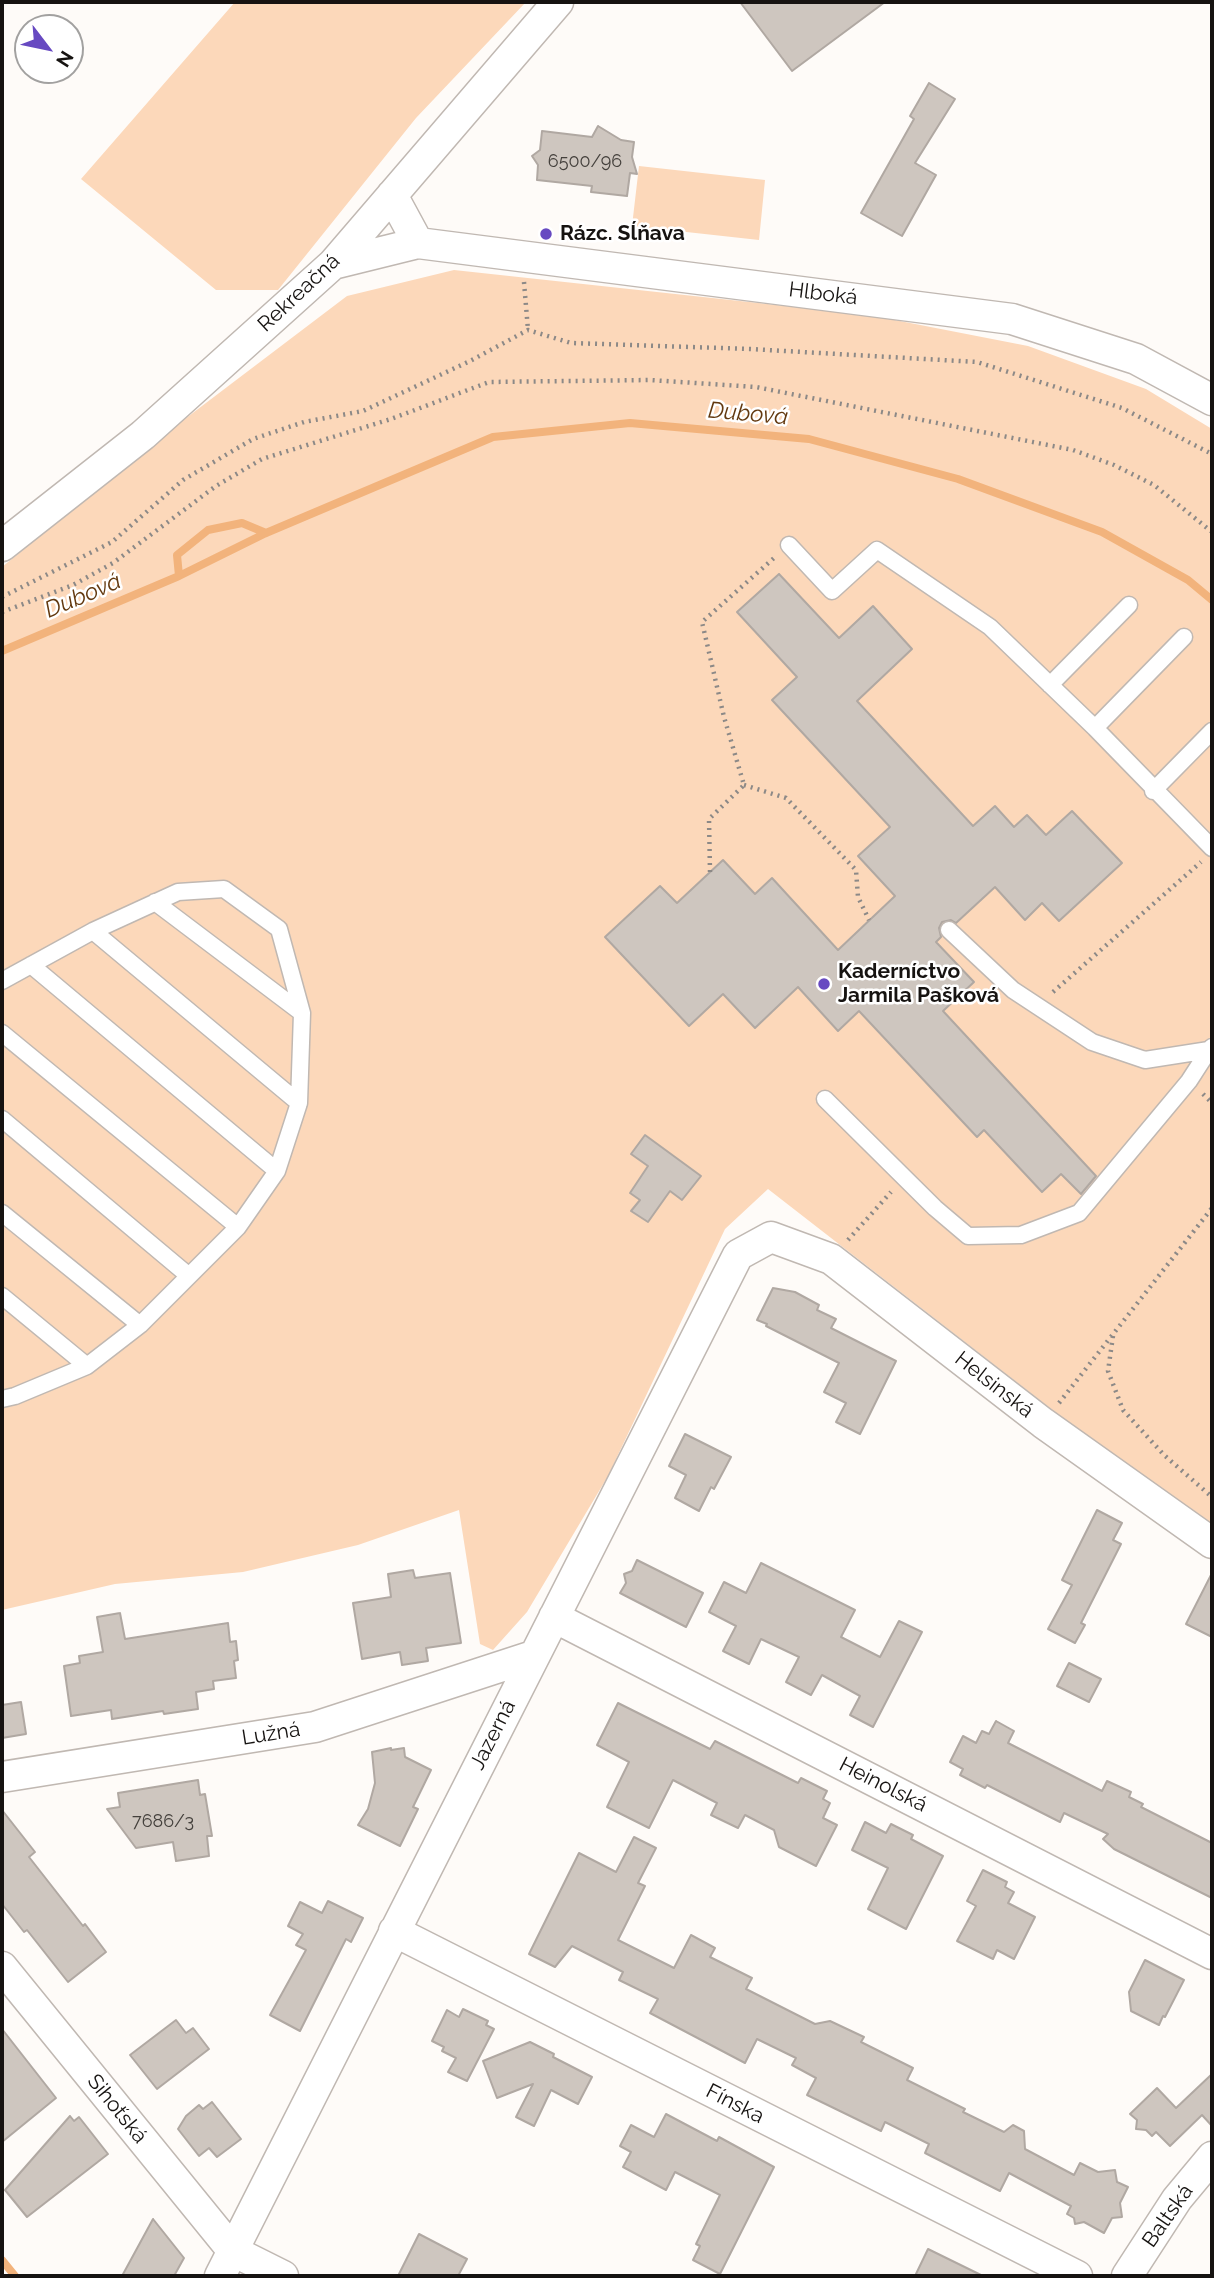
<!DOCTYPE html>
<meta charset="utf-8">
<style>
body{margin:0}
#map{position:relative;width:1214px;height:2278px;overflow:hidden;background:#fefbf8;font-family:Raleway,sans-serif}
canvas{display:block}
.frame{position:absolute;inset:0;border:4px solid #161311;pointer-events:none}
.north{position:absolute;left:14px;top:14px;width:70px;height:70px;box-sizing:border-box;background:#fff;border:2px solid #a2a1a0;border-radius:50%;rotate:122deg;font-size:19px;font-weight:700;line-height:28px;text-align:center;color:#161311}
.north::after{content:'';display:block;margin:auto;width:24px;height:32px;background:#6749c1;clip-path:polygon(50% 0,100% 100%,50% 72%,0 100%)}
</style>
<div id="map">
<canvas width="1214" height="2278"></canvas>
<div class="frame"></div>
<div class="north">N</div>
</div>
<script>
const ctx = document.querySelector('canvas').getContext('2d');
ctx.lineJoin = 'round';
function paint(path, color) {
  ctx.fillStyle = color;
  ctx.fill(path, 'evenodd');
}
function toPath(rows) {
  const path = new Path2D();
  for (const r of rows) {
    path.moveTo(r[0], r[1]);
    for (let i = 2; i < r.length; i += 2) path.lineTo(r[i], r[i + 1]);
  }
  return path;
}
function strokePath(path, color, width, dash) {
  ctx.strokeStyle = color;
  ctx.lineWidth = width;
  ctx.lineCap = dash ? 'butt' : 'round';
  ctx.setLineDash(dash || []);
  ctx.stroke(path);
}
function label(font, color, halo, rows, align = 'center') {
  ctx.font = font + ' Raleway,sans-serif';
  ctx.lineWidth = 5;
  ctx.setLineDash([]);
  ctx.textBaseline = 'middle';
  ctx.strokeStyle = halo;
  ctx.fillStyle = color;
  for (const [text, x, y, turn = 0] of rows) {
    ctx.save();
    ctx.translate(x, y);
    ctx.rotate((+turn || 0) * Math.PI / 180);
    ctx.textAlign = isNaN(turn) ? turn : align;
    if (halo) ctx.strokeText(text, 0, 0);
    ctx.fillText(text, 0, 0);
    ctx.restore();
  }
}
const green = toPath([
 [235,2,526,2,416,118,278,290,216,290,81,179],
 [639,166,765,180,759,240,632,226],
 [454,270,869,315,1028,346,1146,389,1212,429,1212,1524,1064,1419,768,1189,725,1229,608,1476,527,1612,493,1650,480,1644,459,1510,358,1545,243,1572,115,1584,2,1610,2,567,169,431,347,296]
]);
const stream = toPath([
 [179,576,177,555,208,530,242,523,266,533],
 [2,651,179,576,266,533,493,437,630,423,809,439,958,479,1102,532,1188,580,1212,600],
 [2,2260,15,2276]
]);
const building = toPath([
 [740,2,885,2,792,71,740,2],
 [929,83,955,99,915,163,936,175,902,236,861,213,914,119,910,116,929,83],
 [598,126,621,140,634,142,632,157,637,174,630,173,627,196,591,192,592,186,537,180,538,165,532,156,540,150,542,131,592,137,598,126],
 [779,574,839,638,873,606,912,649,857,701,973,826,995,806,1014,827,1027,815,1046,835,1072,811,1122,863,1059,921,1042,903,1025,920,995,887,956,923,951,920,942,922,939,928,941,937,936,942,974,982,943,1011,1096,1176,1081,1194,1061,1174,1042,1192,984,1130,977,1137,859,1011,838,1031,798,987,755,1028,723,994,689,1026,605,937,660,886,677,903,723,860,755,894,772,878,838,950,895,896,858,856,890,827,772,700,797,677,737,612,779,574],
 [645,1135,701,1176,682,1200,670,1191,648,1222,631,1211,640,1200,630,1193,648,1166,631,1154,645,1135],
 [773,1288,795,1292,819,1305,817,1310,836,1319,831,1328,896,1361,860,1434,836,1422,846,1403,824,1392,839,1363,766,1326,767,1324,757,1320,773,1288],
 [685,1434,731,1457,714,1489,711,1487,699,1511,675,1498,686,1475,669,1466,685,1434],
 [1097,1510,1122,1523,1113,1540,1121,1544,1081,1623,1085,1625,1075,1643,1048,1629,1072,1585,1062,1580,1097,1510],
 [637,1560,703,1593,686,1627,620,1593,626,1583,624,1574,632,1571,637,1560],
 [761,1563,855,1610,841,1637,880,1657,899,1621,922,1632,873,1727,850,1715,860,1696,822,1675,811,1695,786,1682,799,1657,761,1639,749,1664,723,1651,736,1626,709,1612,724,1582,746,1593,761,1563],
 [413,1570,415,1578,450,1573,461,1643,426,1648,428,1661,402,1665,400,1652,362,1659,353,1603,391,1597,388,1574,413,1570],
 [1212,1573,1212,1637,1186,1624,1212,1573],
 [120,1613,125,1639,228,1623,230,1642,236,1641,238,1660,234,1661,236,1678,213,1681,214,1689,196,1692,198,1709,164,1714,163,1711,112,1719,111,1710,71,1716,64,1666,80,1663,79,1656,103,1652,97,1617,120,1613],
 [1069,1663,1101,1679,1089,1702,1057,1686,1069,1663],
 [21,1702,26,1734,2,1738,2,1705,21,1702],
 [618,1703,710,1749,715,1741,798,1783,801,1778,827,1791,823,1799,830,1803,823,1818,837,1825,816,1866,779,1847,774,1830,745,1815,738,1828,711,1815,717,1803,673,1780,649,1828,607,1807,629,1762,597,1745,618,1703],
 [996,1721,1014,1731,1008,1743,1102,1791,1107,1781,1131,1792,1129,1797,1143,1804,1141,1807,1212,1843,1212,1898,1114,1849,1103,1839,1108,1834,1064,1813,1060,1822,987,1785,985,1788,960,1775,963,1769,950,1762,963,1736,976,1743,982,1731,989,1734,996,1721],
 [391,1748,391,1750,404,1748,405,1757,431,1770,413,1807,418,1809,400,1846,358,1825,368,1809,375,1783,372,1752,391,1748],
 [198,1780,200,1795,205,1794,212,1836,207,1836,209,1856,176,1861,173,1842,136,1848,107,1809,120,1807,118,1793,198,1780],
 [2,1810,35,1852,29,1857,83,1926,85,1924,106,1952,68,1982,27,1930,24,1932,2,1904,2,1810],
 [865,1822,886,1833,891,1824,913,1835,911,1839,943,1856,906,1929,868,1909,888,1868,852,1850,865,1822],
 [634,1837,656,1848,638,1883,645,1886,618,1940,674,1968,691,1935,715,1948,710,1957,752,1978,746,1989,815,2024,830,2021,864,2037,861,2042,913,2068,907,2080,965,2109,963,2112,1004,2132,1013,2125,1024,2131,1025,2149,1074,2175,1080,2163,1098,2172,1115,2170,1117,2182,1128,2187,1120,2203,1122,2217,1112,2218,1104,2233,1084,2222,1075,2224,1074,2218,1067,2214,1071,2206,1009,2173,1000,2191,925,2153,929,2144,885,2122,881,2131,807,2095,816,2078,792,2065,796,2058,757,2039,745,2063,650,2013,658,1999,619,1980,623,1972,572,1946,555,1967,529,1954,579,1853,616,1872,634,1837],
 [983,1870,1007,1882,1005,1887,1014,1892,1008,1903,1035,1917,1014,1959,997,1950,993,1959,957,1941,976,1906,967,1901,983,1870],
 [328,1901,363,1918,351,1942,346,1939,300,2031,270,2015,306,1950,296,1945,303,1934,288,1926,300,1902,322,1913,328,1901],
 [1145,1960,1184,1980,1165,2017,1163,2016,1159,2025,1131,2011,1129,1992,1145,1960],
 [463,2009,488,2021,486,2025,494,2029,467,2081,448,2072,456,2058,442,2051,444,2047,432,2041,447,2010,459,2017,463,2009],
 [176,2020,186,2033,193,2028,209,2049,157,2089,130,2055,176,2020],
 [2,2029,56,2098,2,2142,2,2029],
 [530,2042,554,2054,553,2057,592,2077,578,2104,551,2090,534,2126,516,2117,533,2084,497,2098,483,2061,530,2042],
 [1212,2074,1212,2126,1202,2115,1170,2146,1156,2132,1152,2136,1146,2130,1136,2129,1137,2120,1130,2114,1157,2088,1176,2108,1212,2074],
 [212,2102,241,2139,217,2157,209,2148,199,2156,178,2129,186,2116,199,2105,203,2109,212,2102],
 [666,2114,717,2141,719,2137,774,2167,720,2274,693,2260,700,2246,696,2244,720,2195,675,2172,666,2190,623,2167,631,2152,620,2146,631,2125,654,2137,666,2114],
 [70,2116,74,2121,79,2117,108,2154,27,2217,5,2190,70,2116],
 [153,2219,184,2258,174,2276,122,2276,153,2219],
 [419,2234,467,2259,458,2276,398,2276,419,2234],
 [928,2249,983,2276,915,2276,928,2249]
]);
const path = toPath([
 [524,282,528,330],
 [2,597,112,542,183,480,253,439,304,422,363,411,470,361,528,330,571,343,750,349,977,362,1122,408,1212,454],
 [2,612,73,585,113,563,216,486,262,459,391,419,489,382,650,380,756,387,1073,450,1114,465,1154,485,1212,532],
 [744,785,786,798,856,870,858,897,869,920],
 [710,872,709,819,744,785,724,717,702,622,774,558],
 [1053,992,1201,862],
 [1203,1094,1212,1103],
 [848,1240,891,1192],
 [1113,1336,1108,1371,1123,1410,1164,1455,1212,1497],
 [1059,1403,1212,1208]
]);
const lane = toPath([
 [789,545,832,591,877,550,990,627,1095,728,1212,848],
 [1050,685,1129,605],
 [1095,728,1184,637],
 [1153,791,1212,731],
 [155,902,302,1013],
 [949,930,1013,990,1092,1042,1145,1060,1209,1050,1212,1047],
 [93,931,299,1103],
 [31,965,277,1171],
 [2,981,93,931,178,892,224,889,279,929,302,1013,299,1103,277,1171,238,1227,140,1325,87,1366,15,1396,2,1399],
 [2,1033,238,1227],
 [825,1099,935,1208,968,1236,1021,1235,1079,1213,1189,1081,1209,1050],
 [2,1119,189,1276],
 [2,1213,140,1325],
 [2,1296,87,1366]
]);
const street = toPath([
 [392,195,418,243],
 [333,264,418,243,1012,319,1136,359,1212,400],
 [2,546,143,435,333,264,558,2],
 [554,1617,1212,1954],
 [2,1777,315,1727,533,1656],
 [394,1931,1077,2276],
 [2,1967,233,2251,283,2276],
 [220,2276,738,1255,771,1237,831,1259,1043,1423,1212,1543],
 [1127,2276,1177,2199,1212,2157]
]);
const markers = [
 [546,234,7,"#6749c1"],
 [824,984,7,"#6749c1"]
];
const numberNames = [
 ["6500/96",585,162],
 ["7686/3",163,1822]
];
const poiNames = [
 ["Rázc. Sĺňava",560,234],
 ["Kaderníctvo",838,972],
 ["Jarmila Pašková",838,996]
];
const streetNames = [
 ["Rekreačná",299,293,-43],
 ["Hlboká",823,294,7],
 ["Helsinská",994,1385,38],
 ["Lužná",271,1734,-9],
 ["Jazerná",493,1735,-63],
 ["Heinolská",883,1785,27],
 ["Fínska",735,2104,27],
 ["Sihoťská",117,2109,51],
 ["Baltská",1168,2216,-55]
];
const waterNames = [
 ["Dubová",748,414,5],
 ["Dubová",83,596,-23]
];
paint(green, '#fcd8ba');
strokePath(stream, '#f2b37c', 8);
paint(building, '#cec6bf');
strokePath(building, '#b0a8a2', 2);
strokePath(lane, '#c0b8b2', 19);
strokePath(street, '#c0b8b2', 33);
strokePath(path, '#8c8987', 4.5, [2, 5]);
strokePath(lane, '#fff', 16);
strokePath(street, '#fff', 30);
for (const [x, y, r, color] of markers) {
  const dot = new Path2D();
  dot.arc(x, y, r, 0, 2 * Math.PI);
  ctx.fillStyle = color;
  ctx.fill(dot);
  strokePath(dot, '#fff', 2.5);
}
label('18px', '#44403c', null, numberNames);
label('bold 21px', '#161311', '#fff', poiNames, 'left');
label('21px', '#161311', '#fff', streetNames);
label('italic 23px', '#63390f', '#fff', waterNames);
</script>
